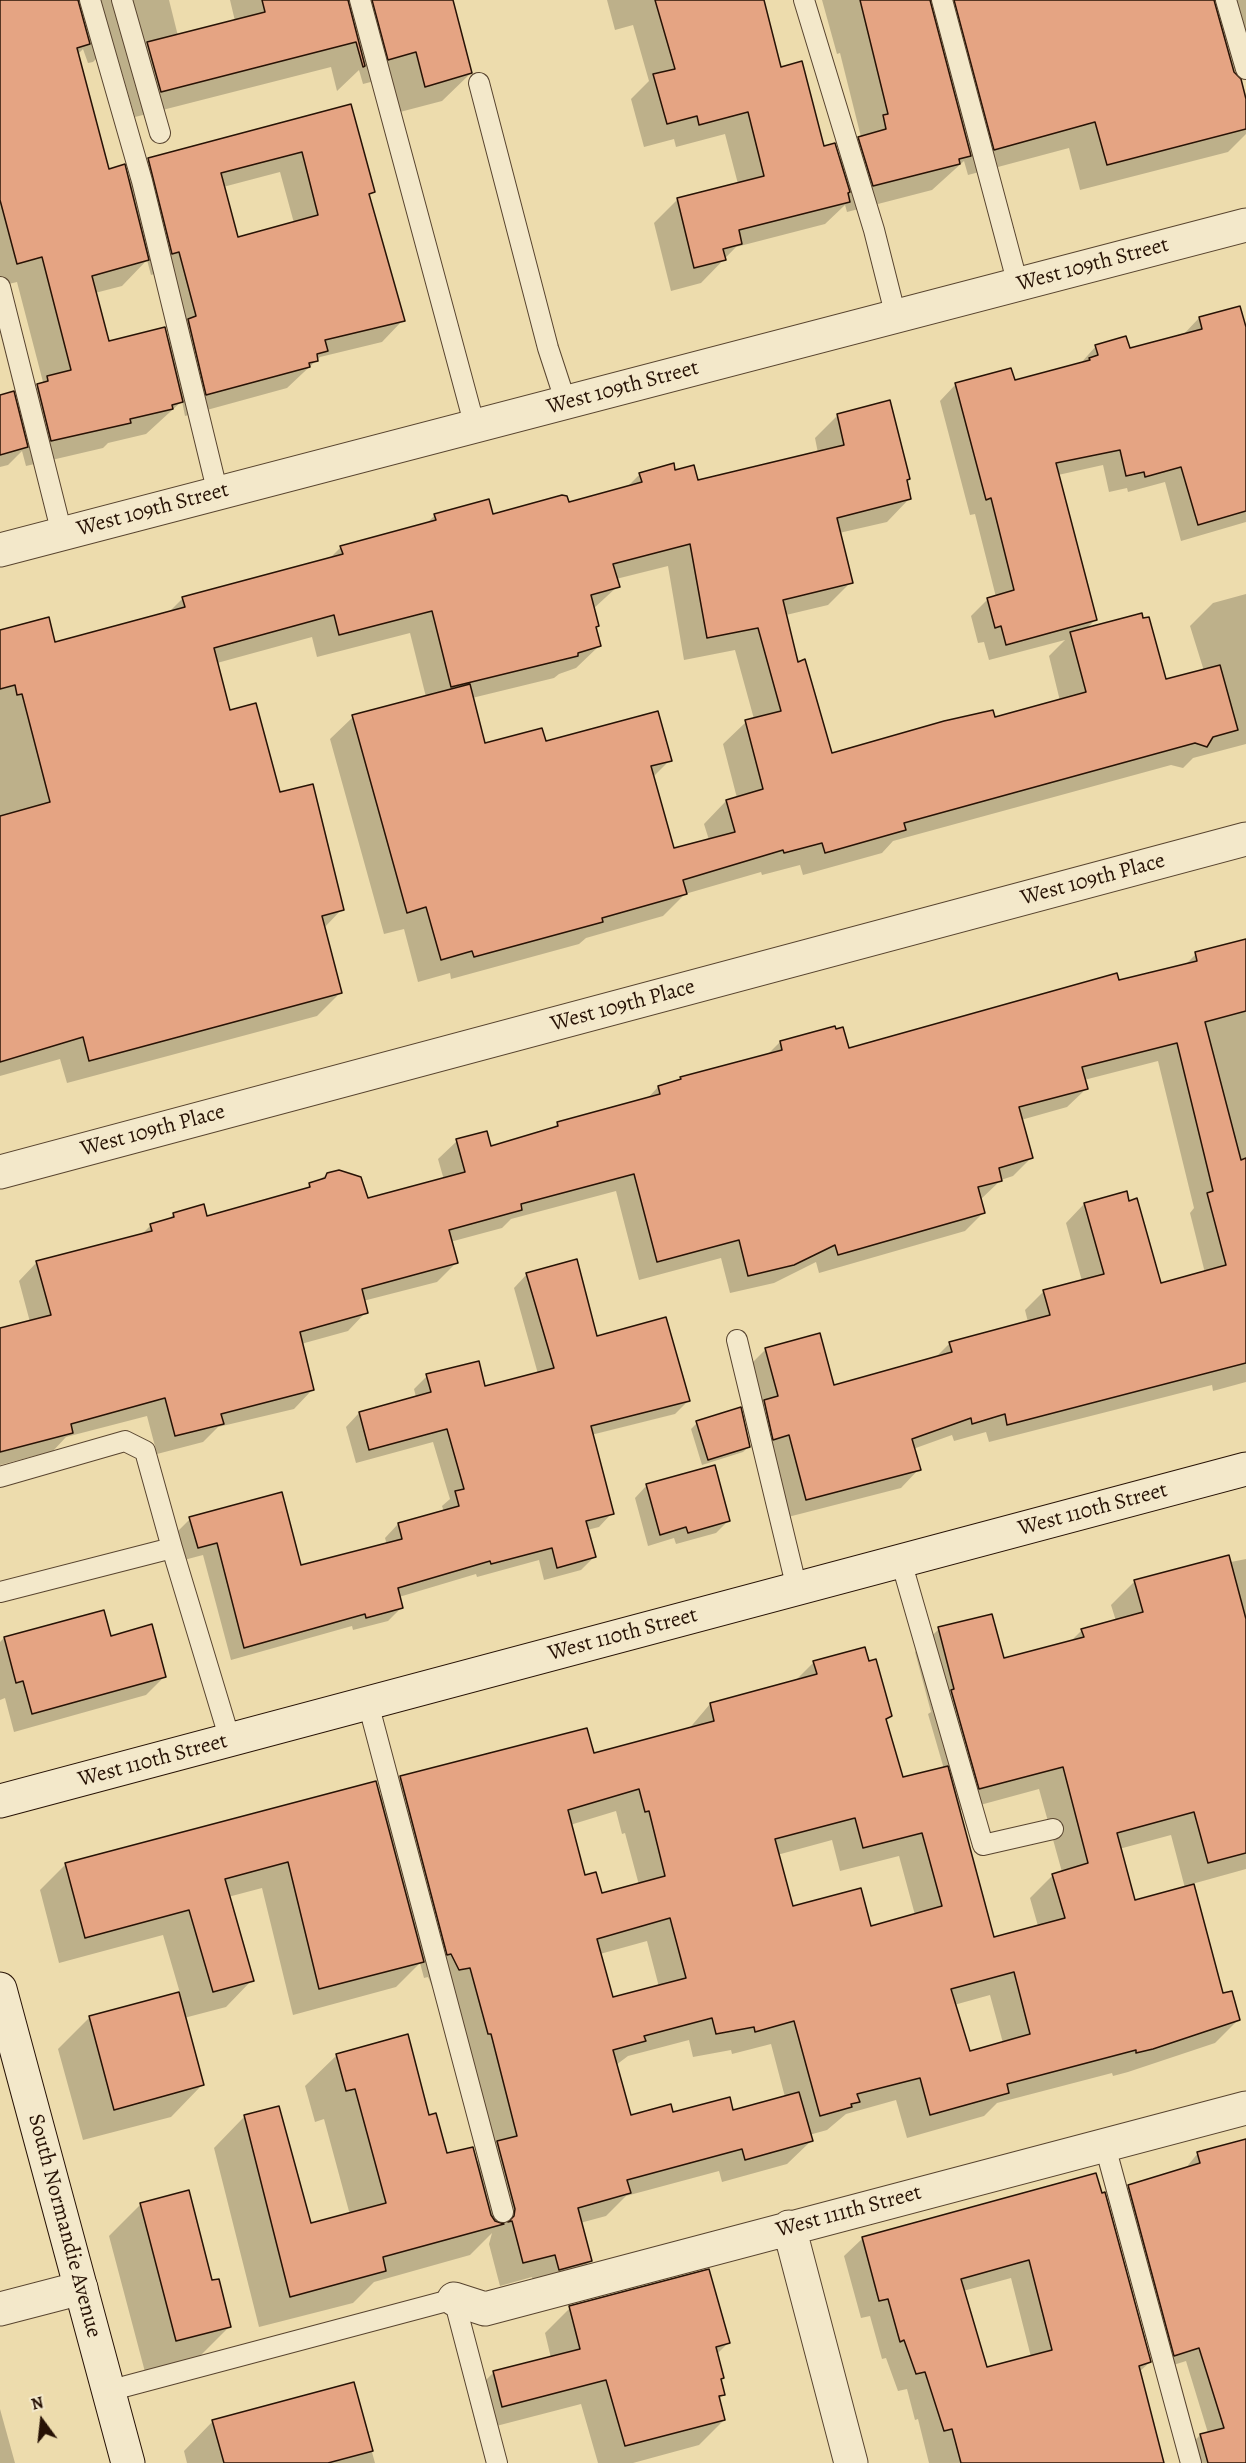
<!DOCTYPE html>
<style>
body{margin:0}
#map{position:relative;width:1246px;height:2463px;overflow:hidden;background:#eddcad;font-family:Alegreya,serif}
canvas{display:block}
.north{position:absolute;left:12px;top:2391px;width:60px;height:60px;-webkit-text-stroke:4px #f3e8ca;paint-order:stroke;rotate:345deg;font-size:16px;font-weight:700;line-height:24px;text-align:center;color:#271205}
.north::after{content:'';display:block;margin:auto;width:21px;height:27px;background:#271205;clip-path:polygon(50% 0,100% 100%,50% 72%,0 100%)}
</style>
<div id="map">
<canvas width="1246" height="2463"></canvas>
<div class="north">N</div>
</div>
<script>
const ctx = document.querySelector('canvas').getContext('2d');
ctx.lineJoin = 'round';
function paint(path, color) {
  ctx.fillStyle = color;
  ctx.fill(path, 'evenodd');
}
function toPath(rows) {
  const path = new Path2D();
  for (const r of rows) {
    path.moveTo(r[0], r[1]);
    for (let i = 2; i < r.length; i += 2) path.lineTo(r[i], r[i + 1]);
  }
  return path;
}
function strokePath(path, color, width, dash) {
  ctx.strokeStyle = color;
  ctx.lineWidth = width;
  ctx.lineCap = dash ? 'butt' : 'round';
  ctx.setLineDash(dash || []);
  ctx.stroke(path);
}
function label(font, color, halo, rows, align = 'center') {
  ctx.font = font + ' Alegreya,serif';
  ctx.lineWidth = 4.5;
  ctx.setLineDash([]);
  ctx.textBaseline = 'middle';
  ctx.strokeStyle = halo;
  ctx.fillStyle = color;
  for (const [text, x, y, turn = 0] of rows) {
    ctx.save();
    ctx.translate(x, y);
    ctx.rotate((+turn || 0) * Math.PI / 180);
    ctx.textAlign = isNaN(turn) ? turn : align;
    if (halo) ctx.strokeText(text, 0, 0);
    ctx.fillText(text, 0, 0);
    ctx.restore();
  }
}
const shadow = toPath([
 [0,0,169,0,178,36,235,21,230,0,451,0,471,73,442,101,400,112,390,77,363,84,359,70,337,91,331,67,135,117,113,42,93,62,88,63,83,49,77,55,108,170,127,181,149,160,350,106,373,192,368,196,403,320,382,342,320,357,287,388,185,416,182,401,146,434,108,443,103,448,26,466,22,451,8,465,0,467,0,396,16,407,43,382,17,282,0,286],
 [280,172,294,223,237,238,223,187],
 [147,260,151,275,158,273,175,334,167,342,108,343,95,293,122,286],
 [607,0,762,0,780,69,823,148,838,159,861,137,840,53,837,54,822,0,1246,0,1246,68,1232,72,1242,82,1246,95,1246,134,1228,152,1080,190,1069,148,968,175,964,161,932,190,847,212,845,205,825,224,736,247,701,283,671,291,654,223,677,200,738,184,725,134,676,147,674,139,644,147,631,99,649,81,633,25,615,30],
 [1239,308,1246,333,1246,522,1181,541,1165,482,1128,492,1127,488,1109,492,1103,465,1058,475,1095,620,1085,630,1164,681,1204,671,1190,626,1213,603,1246,594,1246,744,1193,758,1183,768,1171,765,893,841,882,853,803,875,800,865,762,875,761,872,685,894,663,916,586,938,579,944,451,979,450,973,418,982,404,929,384,934,330,739,353,717,426,697,410,633,317,657,312,637,217,663,229,712,279,794,342,909,324,928,340,993,317,1016,67,1083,60,1059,0,1076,0,630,47,617,54,643,168,613,183,598,329,559,341,547,425,525,435,515,492,516,568,504,626,488,640,474,674,472,697,482,818,453,815,438,837,416,889,402,909,479,905,482,909,499,887,522,839,533,851,582,828,605,786,615,797,663,831,755,994,719,1060,701,1049,656,1065,640,989,660,984,642,978,643,971,616,988,599,996,597,975,514,970,515,940,401,956,384,1013,382,1080,364,1096,346,1129,350,1182,336,1199,318],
 [668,566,684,660,735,650,754,719,746,722,723,744,737,798,726,801,704,824,709,840,673,850,652,778,670,760,545,743,484,745,472,698,554,678,559,674,576,668,599,646,593,609,618,586,616,579],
 [1246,940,1246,1382,1213,1391,1212,1385,989,1442,986,1432,954,1441,952,1435,913,1449,919,1469,901,1488,788,1517,770,1453,755,1457,746,1420,758,1408,747,1368,766,1349,833,1387,934,1359,950,1343,1028,1322,1025,1310,1044,1291,1082,1281,1066,1223,1084,1204,1126,1193,1160,1285,1205,1273,1190,1213,1194,1208,1158,1061,1084,1080,1086,1089,1067,1107,1021,1120,1031,1158,1013,1176,1001,1180,980,1200,984,1212,965,1231,819,1273,816,1262,774,1283,730,1293,721,1258,639,1280,616,1191,511,1219,502,1228,450,1242,456,1263,437,1282,363,1301,366,1312,348,1331,301,1344,312,1390,294,1409,218,1427,203,1442,157,1454,147,1416,66,1437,53,1451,0,1465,0,1329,30,1322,19,1281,37,1262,141,1235,151,1225,167,1221,174,1214,206,1218,303,1190,328,1174,366,1200,444,1180,438,1159,457,1141,490,1148,552,1129,558,1123,646,1100,658,1087,677,1082,681,1078,767,1055,780,1042,848,1050,1184,966,1196,954],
 [527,1274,596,1338,688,1401,675,1414,591,1435,612,1513,599,1527,587,1530,594,1557,581,1570,544,1580,539,1560,477,1577,476,1574,399,1597,401,1608,388,1621,353,1630,352,1626,231,1660,203,1555,184,1560,177,1532,190,1519,300,1567,387,1545,385,1538,398,1524,444,1512,442,1506,450,1499,433,1442,356,1463,346,1427,359,1413,416,1397,414,1389,427,1376,484,1388,538,1374,514,1288],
 [697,1423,749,1446,743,1452,702,1465,691,1429],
 [647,1485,729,1520,716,1533,676,1544,674,1538,648,1546,635,1498],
 [1246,1559,1246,1869,1192,1884,1222,1995,1238,2020,1215,2043,1128,2072,1113,2076,1112,2073,997,2103,984,2116,907,2138,896,2100,846,2114,827,2130,809,2135,811,2141,787,2164,722,2182,719,2171,626,2196,606,2216,580,2223,590,2261,567,2284,536,2292,532,2277,500,2286,489,2244,492,2233,470,2255,374,2282,353,2303,259,2327,214,2148,245,2116,310,2225,350,2215,324,2119,315,2122,305,2086,337,2055,428,2117,446,2155,476,2163,491,2149,435,1993,428,1977,424,1978,420,1963,396,1987,293,2015,262,1888,228,1897,252,1980,226,2007,184,2018,202,2085,171,2117,83,2140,58,2049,90,2017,180,1993,163,1935,59,1963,40,1890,66,1864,379,1798,400,1777,593,1755,688,1730,710,1704,795,1681,814,1662,868,1663,890,1716,885,1721,902,1779,944,1769,928,1714,931,1712,915,1652,939,1629,1003,1660,1070,1642,1082,1630,1116,1621,1111,1605,1135,1581],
 [1039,1789,1062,1872,1053,1875,1030,1898,1038,1926,992,1938,958,1811],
 [616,1811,622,1834,625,1833,639,1885,601,1895,584,1876,570,1825],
 [1171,1835,1185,1888,1134,1902,1119,1849],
 [832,1840,840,1871,899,1856,915,1915,870,1928,791,1908,777,1855],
 [647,1941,659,1987,612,1999,600,1954],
 [990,1995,1003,2043,969,2053,954,2005],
 [689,2040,693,2057,731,2050,732,2054,771,2044,785,2097,732,2112,630,2117,616,2065,628,2056],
 [4,1638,110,1638,165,1676,146,1695,14,1732,5,1698,0,1700,0,1642],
 [1246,2141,1246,2463,1191,2463,1187,2449,1200,2435,1208,2433,1186,2361,1161,2369,1115,2200,1129,2186,1185,2169,1198,2153],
 [1095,2175,1150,2362,1139,2372,1162,2463,929,2463,918,2419,915,2420,907,2389,898,2391,886,2358,882,2359,870,2316,861,2318,844,2256,863,2238],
 [1011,2278,1031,2357,986,2369,963,2291],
 [141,2204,211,2282,229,2327,198,2358,145,2372,109,2236],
 [570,2308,728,2343,716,2355,724,2394,718,2400,724,2420,699,2445,633,2463,598,2463,581,2404,477,2431,469,2397,494,2372,551,2358,545,2333],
 [353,2384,375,2463,187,2463,184,2451,213,2421],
 [0,2409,15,2463,0,2463]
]);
const building = toPath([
 [0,0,78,0,90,44,77,48,109,169,125,164,149,260,92,276,109,341,165,327,183,402,172,405,173,409,130,419,131,423,51,441,37,384,48,381,47,376,71,370,42,257,17,264,0,200,0,0],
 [262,0,348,0,365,66,363,67,356,42,161,92,147,42,265,12,262,0],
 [372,0,453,0,472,73,425,87,416,52,388,60,372,0],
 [655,0,764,0,781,67,802,61,824,146,835,143,850,192,848,193,850,202,739,230,742,244,723,249,726,260,694,268,677,198,764,176,748,112,699,125,697,116,667,124,653,74,675,69,655,0],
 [860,0,930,0,971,156,959,159,960,164,873,186,858,137,886,129,883,115,888,114,860,0],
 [954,0,1214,0,1234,72,1241,79,1246,99,1246,129,1107,165,1095,122,994,150,954,0],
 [351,104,375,192,369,194,405,321,325,340,328,351,317,354,318,361,309,363,310,367,206,395,188,319,196,316,179,252,172,254,148,158,351,104],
 [302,152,318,215,238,237,221,173,302,152],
 [1240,306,1246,327,1246,511,1198,525,1181,467,1145,477,1144,472,1126,476,1120,450,1056,463,1097,620,1006,645,1001,626,995,628,987,598,1014,590,991,498,986,500,955,383,1011,368,1015,380,1090,360,1089,358,1098,355,1095,345,1126,336,1130,348,1202,329,1199,317,1240,306],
 [14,391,28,447,0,455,0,395,14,391],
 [890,400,910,479,907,480,911,499,837,518,853,583,783,600,798,662,805,659,832,753,944,721,993,710,995,717,1086,692,1070,632,1142,613,1143,618,1149,617,1166,679,1220,665,1238,730,1213,737,1207,747,1195,743,904,823,906,830,825,853,822,843,784,853,783,850,683,880,687,894,602,918,603,922,474,957,472,951,441,960,426,907,407,913,352,715,470,684,485,743,542,728,546,741,658,711,672,761,651,766,674,848,735,832,726,800,763,789,745,720,781,711,758,628,707,638,690,544,613,564,620,587,591,595,599,626,596,627,601,646,578,653,578,656,451,687,432,611,339,635,334,615,214,648,230,710,256,703,280,792,313,784,344,910,322,916,342,993,89,1061,83,1037,0,1062,0,816,50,802,22,694,17,695,15,685,0,689,0,630,49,617,55,642,185,607,182,597,343,554,340,546,436,520,434,514,489,499,493,514,562,495,567,496,569,502,642,482,639,473,674,463,675,470,694,465,698,480,844,445,837,414,890,400],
 [1246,939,1246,1011,1205,1022,1241,1160,1246,1158,1246,1363,1007,1425,1005,1414,972,1424,971,1418,912,1439,921,1470,806,1500,789,1435,773,1440,764,1400,778,1396,765,1348,820,1333,834,1385,952,1352,949,1342,1050,1315,1043,1290,1104,1274,1084,1203,1127,1191,1129,1201,1137,1198,1161,1283,1226,1265,1207,1193,1213,1191,1177,1043,1082,1067,1088,1089,1019,1107,1033,1158,999,1168,1002,1181,978,1187,985,1213,838,1255,835,1245,794,1265,748,1276,739,1240,657,1262,634,1174,521,1204,522,1210,449,1230,458,1263,362,1289,368,1313,300,1332,314,1390,221,1414,224,1424,175,1436,165,1398,71,1424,73,1433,0,1452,0,1328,51,1315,36,1261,152,1231,150,1224,174,1217,173,1213,204,1204,207,1216,310,1187,309,1183,325,1178,327,1173,339,1170,361,1177,368,1198,465,1172,456,1139,487,1131,491,1146,558,1126,557,1122,660,1094,658,1086,681,1079,680,1077,782,1050,780,1041,835,1026,836,1029,843,1027,849,1048,1117,973,1119,980,1197,961,1195,952,1246,939],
 [577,1259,597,1336,666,1317,690,1401,591,1426,614,1514,586,1521,596,1557,557,1568,552,1548,491,1564,490,1561,398,1588,403,1608,366,1618,365,1614,244,1648,217,1543,198,1548,189,1517,282,1492,301,1565,402,1539,398,1523,459,1506,455,1491,464,1489,447,1429,369,1450,359,1412,431,1392,426,1374,479,1361,485,1386,554,1368,526,1273,577,1259],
 [741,1407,750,1447,708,1460,696,1421,741,1407],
 [715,1465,730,1521,688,1533,686,1527,660,1535,646,1484,715,1465],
 [1229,1555,1246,1619,1246,1853,1208,1863,1194,1812,1117,1833,1135,1900,1194,1884,1223,1993,1232,1991,1240,2020,1153,2049,1136,2053,1136,2050,1007,2084,1009,2093,930,2115,920,2078,857,2094,860,2102,851,2104,852,2107,820,2116,794,2021,755,2032,754,2027,716,2034,712,2018,644,2036,646,2041,613,2050,631,2115,671,2104,673,2112,730,2097,733,2110,799,2092,813,2141,745,2160,742,2149,627,2180,631,2193,578,2208,592,2261,559,2270,555,2255,523,2263,512,2221,508,2222,514,2216,515,2209,497,2141,517,2136,491,2034,488,2034,470,1968,459,1970,451,1954,447,1955,400,1776,587,1728,594,1753,714,1721,710,1703,817,1674,813,1661,865,1647,869,1661,876,1659,892,1716,886,1719,903,1777,948,1766,994,1937,1065,1918,1052,1874,1088,1863,1063,1767,979,1789,951,1690,954,1689,938,1627,992,1614,1004,1658,1084,1637,1081,1629,1143,1612,1134,1580,1229,1555],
 [639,1789,645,1812,649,1811,665,1876,602,1893,596,1872,585,1875,568,1810,639,1789],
 [855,1818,863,1848,922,1833,942,1906,871,1926,861,1888,793,1906,775,1839,855,1818],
 [670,1918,686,1978,613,1997,597,1939,670,1918],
 [1014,1972,1030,2034,970,2051,951,1989,1014,1972],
 [104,1610,111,1636,152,1624,166,1677,32,1714,23,1681,16,1683,4,1637,104,1610],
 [376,1781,424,1962,319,1989,288,1862,225,1879,254,1981,213,1992,189,1910,85,1938,65,1863,376,1781],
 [179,1992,204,2085,114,2110,89,2016,179,1992],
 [408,2034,429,2115,436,2113,447,2153,473,2147,491,2215,495,2221,504,2224,383,2257,386,2271,290,2297,244,2115,279,2106,311,2223,386,2203,355,2089,346,2091,336,2054,408,2034],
 [1246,2139,1246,2463,1208,2463,1200,2434,1224,2428,1199,2348,1174,2356,1128,2185,1200,2163,1197,2152,1246,2139],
 [1096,2173,1102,2193,1105,2192,1151,2362,1139,2366,1164,2463,961,2463,952,2429,944,2431,925,2372,916,2374,904,2340,900,2342,888,2299,879,2301,862,2237,1096,2173],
 [1029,2260,1052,2350,987,2367,961,2279,1029,2260],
 [189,2190,212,2280,219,2279,231,2327,176,2341,140,2203,189,2190],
 [709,2269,730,2343,716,2347,724,2378,721,2379,725,2395,719,2396,725,2420,625,2446,606,2380,502,2407,493,2371,580,2349,569,2306,709,2269],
 [354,2382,373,2451,328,2463,224,2463,212,2420,354,2382]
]);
const lane = toPath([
 [90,0,142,181,218,494],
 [122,0,160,133],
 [360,0,475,427],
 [804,0,874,230,896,317],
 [942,0,1018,285],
 [1226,0,1246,69],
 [479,83,548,348,566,403],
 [0,287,62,534],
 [737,1340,797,1589],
 [0,1477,125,1441,145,1451,172,1548,0,1592],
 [172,1548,230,1740],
 [901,1561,983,1845,1053,1829],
 [368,1703,503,2212],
 [1105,2146,1191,2463],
 [108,2391,454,2299,497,2463]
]);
const street = toPath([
 [0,550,1246,225],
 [0,1172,1246,839],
 [789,2227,851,2463],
 [454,2299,485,2309,1246,2108],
 [0,2309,81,2288]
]);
const secondary = toPath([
 [0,1801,1246,1469],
 [0,1989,128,2463]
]);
const streetNames = [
 ["West 109th Street",1093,265,-15],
 ["West 109th Street",623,388,-15],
 ["West 109th Street",153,510,-15],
 ["West 109th Place",1093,880,-15],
 ["West 109th Place",623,1006,-15],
 ["West 109th Place",153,1131,-15],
 ["West 110th Street",1093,1510,-15],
 ["West 110th Street",623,1635,-15],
 ["West 110th Street",153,1761,-15],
 ["West 111th Street",849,2212,-15],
 ["South Normandie Avenue",64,2226,75]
];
paint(shadow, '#0003');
paint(building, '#e5a483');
strokePath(building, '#271205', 1.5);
strokePath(lane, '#58442f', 22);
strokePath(street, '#58442f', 35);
strokePath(secondary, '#271205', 35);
strokePath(lane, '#f3e8ca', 20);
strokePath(street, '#f3e8ca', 33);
strokePath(secondary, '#f3e8ca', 33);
label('22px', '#271205', '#f3e8ca', streetNames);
</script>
